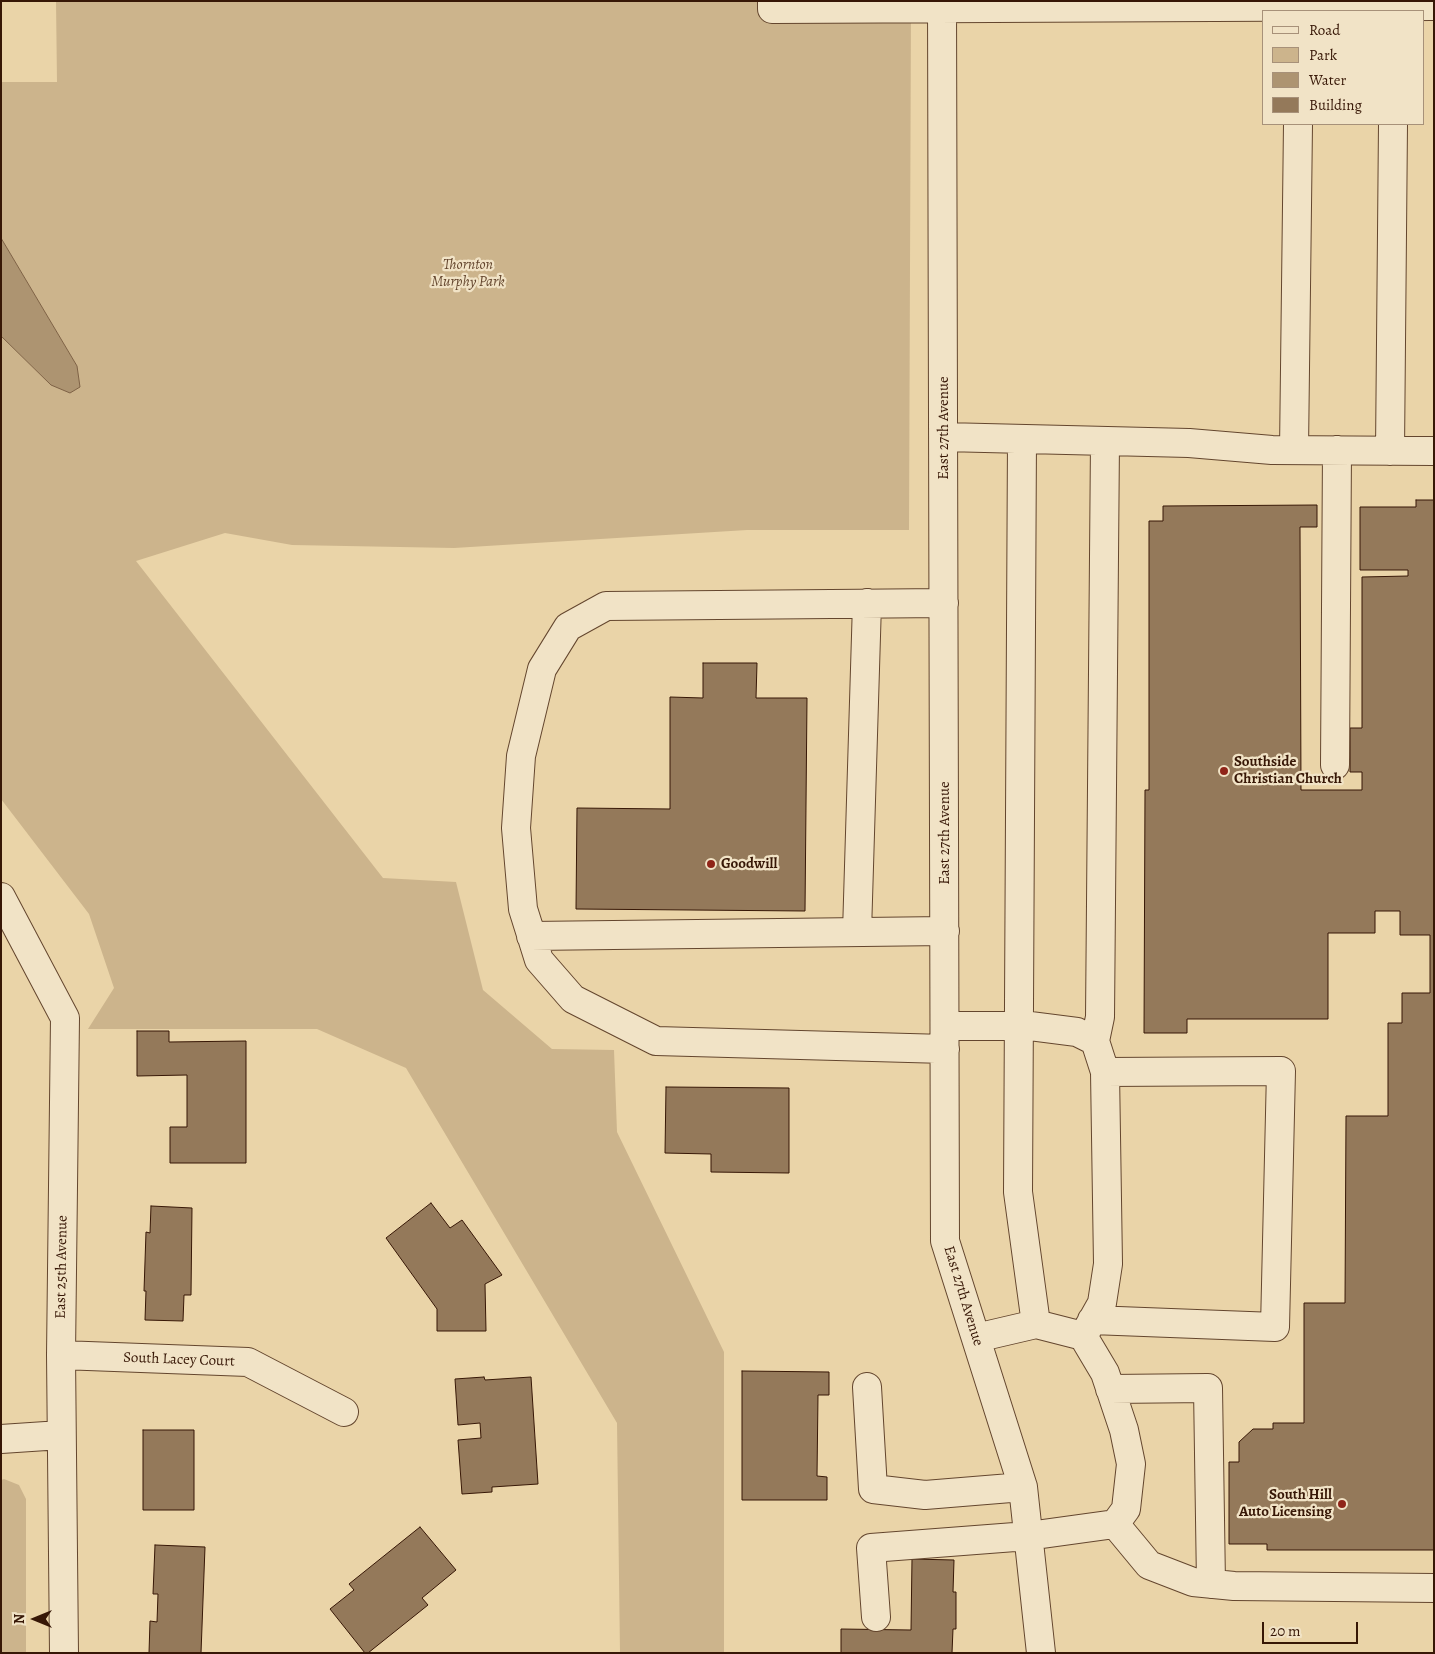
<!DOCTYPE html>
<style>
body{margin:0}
#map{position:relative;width:1435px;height:1654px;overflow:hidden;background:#ead4a8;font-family:Alegreya,serif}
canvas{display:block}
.frame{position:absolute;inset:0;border:2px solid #371706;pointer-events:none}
.legend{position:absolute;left:1262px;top:10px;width:162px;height:115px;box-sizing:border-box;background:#f1e3c6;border:1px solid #a79179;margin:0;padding:6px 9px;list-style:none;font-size:15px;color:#371706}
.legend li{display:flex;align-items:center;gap:10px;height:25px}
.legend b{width:25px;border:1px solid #a79179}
.north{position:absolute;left:10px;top:1594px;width:50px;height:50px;-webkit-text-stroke:4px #f1e3c6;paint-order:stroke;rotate:270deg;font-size:14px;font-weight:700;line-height:20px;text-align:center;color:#371706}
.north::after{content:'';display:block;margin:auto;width:18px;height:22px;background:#371706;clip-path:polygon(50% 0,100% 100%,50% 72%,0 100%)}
.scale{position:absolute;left:1262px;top:1622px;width:96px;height:22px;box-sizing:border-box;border:2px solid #371706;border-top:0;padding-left:6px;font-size:15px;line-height:18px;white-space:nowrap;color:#371706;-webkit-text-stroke:4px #f1e3c6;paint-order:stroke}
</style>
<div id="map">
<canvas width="1435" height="1654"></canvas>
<div class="frame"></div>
<ul class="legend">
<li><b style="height:6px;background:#f1e3c6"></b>Road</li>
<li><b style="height:14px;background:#ccb48c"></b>Park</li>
<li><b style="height:14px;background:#ad9471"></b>Water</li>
<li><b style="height:14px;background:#94795a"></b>Building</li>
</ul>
<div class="north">N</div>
<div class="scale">20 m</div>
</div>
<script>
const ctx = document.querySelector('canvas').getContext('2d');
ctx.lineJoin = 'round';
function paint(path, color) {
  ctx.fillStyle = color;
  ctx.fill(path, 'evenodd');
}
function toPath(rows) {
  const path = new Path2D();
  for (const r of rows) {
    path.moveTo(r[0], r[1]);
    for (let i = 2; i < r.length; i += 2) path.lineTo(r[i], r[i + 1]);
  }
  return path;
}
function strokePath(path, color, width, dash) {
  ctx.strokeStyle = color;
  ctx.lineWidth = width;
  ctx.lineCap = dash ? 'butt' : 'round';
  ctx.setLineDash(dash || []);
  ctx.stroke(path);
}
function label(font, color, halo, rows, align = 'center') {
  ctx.font = font + ' Alegreya,serif';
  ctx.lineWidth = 4.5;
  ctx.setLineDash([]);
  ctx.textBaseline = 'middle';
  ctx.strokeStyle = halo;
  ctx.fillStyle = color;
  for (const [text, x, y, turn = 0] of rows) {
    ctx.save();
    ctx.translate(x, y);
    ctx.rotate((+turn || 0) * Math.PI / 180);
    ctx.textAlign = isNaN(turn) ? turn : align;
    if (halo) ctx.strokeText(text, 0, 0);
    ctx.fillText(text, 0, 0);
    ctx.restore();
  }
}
const green = toPath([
 [56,1,911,1,909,530,747,530,454,548,292,545,225,533,136,561,383,878,456,882,483,990,552,1049,614,1050,617,1132,724,1352,724,1653,620,1653,617,1423,406,1068,317,1029,88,1029,114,988,89,914,1,799,1,336,51,385,77,366,1,238,1,82,57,82],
 [4,1479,19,1485,26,1499,26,1653,1,1653,1,1480]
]);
const water = toPath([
 [1,238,77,366,80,387,70,393,51,385,1,336,1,238]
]);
const building = toPath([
 [1416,500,1434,500,1434,1550,1267,1550,1267,1544,1229,1544,1229,1462,1239,1462,1239,1442,1253,1429,1273,1429,1273,1423,1304,1423,1304,1303,1345,1303,1346,1116,1388,1116,1388,1023,1402,1023,1402,993,1430,993,1430,935,1400,935,1400,911,1375,911,1375,933,1328,933,1328,1019,1187,1019,1187,1033,1144,1033,1145,790,1149,790,1149,521,1163,521,1163,506,1317,505,1317,527,1300,527,1301,790,1362,790,1362,772,1350,772,1350,728,1362,728,1362,577,1408,576,1408,570,1360,570,1360,507,1416,507,1416,500],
 [703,663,757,663,756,698,807,698,805,911,576,909,577,808,670,809,670,697,703,698,703,663],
 [137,1031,169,1031,169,1042,246,1041,246,1163,170,1163,170,1127,187,1127,187,1075,137,1076,137,1031],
 [666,1087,789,1088,789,1173,711,1172,711,1154,665,1153,666,1087],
 [431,1203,450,1228,462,1220,502,1275,485,1284,486,1331,437,1331,437,1309,386,1238,431,1203],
 [151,1206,192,1208,191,1295,184,1295,183,1321,145,1320,146,1291,144,1291,146,1232,150,1233,151,1206],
 [742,1371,829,1372,829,1395,818,1395,817,1476,827,1477,827,1500,742,1500,742,1371],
 [484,1377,485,1380,531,1377,538,1484,492,1487,492,1492,462,1494,458,1440,481,1438,480,1423,458,1425,455,1379,484,1377],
 [143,1430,194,1430,194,1510,143,1510,143,1430],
 [420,1527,456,1570,422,1598,428,1605,368,1653,365,1653,330,1609,354,1590,349,1584,420,1527],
 [155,1545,205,1547,201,1653,149,1653,150,1621,157,1622,158,1594,153,1594,155,1545],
 [912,1559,954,1560,953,1592,956,1592,956,1629,953,1629,952,1653,841,1653,841,1629,911,1630,912,1559]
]);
const minor = toPath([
 [772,1,772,9,1434,6],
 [942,1,945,1241,1023,1487,1041,1653],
 [944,437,1189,443,1272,450,1434,451],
 [1022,439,1018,1192,1036,1324],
 [1294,450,1298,124],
 [1390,451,1393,124],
 [944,603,606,606,568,627,542,669,521,756,516,828,523,909,539,960,573,999,656,1041,945,1049],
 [1335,765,1337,450],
 [1,897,65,1018,61,1355,64,1653],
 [857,932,867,603],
 [531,936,945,931],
 [945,1026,1030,1026,1077,1032,1095,1041,1105,1072,1108,1264,1102,1303,1084,1335],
 [1095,1041,1100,1017,1105,441],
 [1092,1320,1275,1327,1281,1071,1105,1072],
 [61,1355,248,1362,344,1412],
 [867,1387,873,1489,925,1495,1023,1487],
 [1110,1389,1208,1388,1211,1584],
 [1,1439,61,1435],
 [1115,1524,1149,1565,1193,1582,1234,1586,1434,1588],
 [876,1617,871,1548,1028,1536,1115,1524,1126,1509,1131,1464,1124,1430,1105,1373,1083,1336,1036,1324,976,1338]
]);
const markers = [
 [1224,771,5,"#8f2418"],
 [711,864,5,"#8f2418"],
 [1342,1504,5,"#8f2418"]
];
const parkNames = [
 ["Thornton",468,265],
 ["Murphy Park",468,282]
];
const streetNames = [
 ["East 27th Avenue",944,428,-90],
 ["East 27th Avenue",945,833,-90],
 ["East 25th Avenue",62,1267,-89],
 ["East 27th Avenue",963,1296,73],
 ["South Lacey Court",179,1360,2]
];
const poiNames = [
 ["Southside",1234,762],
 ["Christian Church",1234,779],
 ["Goodwill",721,864],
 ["South Hill",1332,1495,"right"],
 ["Auto Licensing",1332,1512,"right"]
];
paint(green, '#ccb48c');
paint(water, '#ad9471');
strokePath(water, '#7e6246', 1);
paint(building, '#94795a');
strokePath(building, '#371706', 1);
strokePath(minor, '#64462e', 30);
strokePath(minor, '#f1e3c6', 28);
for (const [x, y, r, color] of markers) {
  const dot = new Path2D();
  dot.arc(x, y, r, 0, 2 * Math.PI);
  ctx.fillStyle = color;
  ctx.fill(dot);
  strokePath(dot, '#f1e3c6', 2);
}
label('italic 15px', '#64462e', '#f1e3c6', parkNames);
label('15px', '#371706', '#f1e3c6', streetNames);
label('bold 15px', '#371706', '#f1e3c6', poiNames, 'left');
</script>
